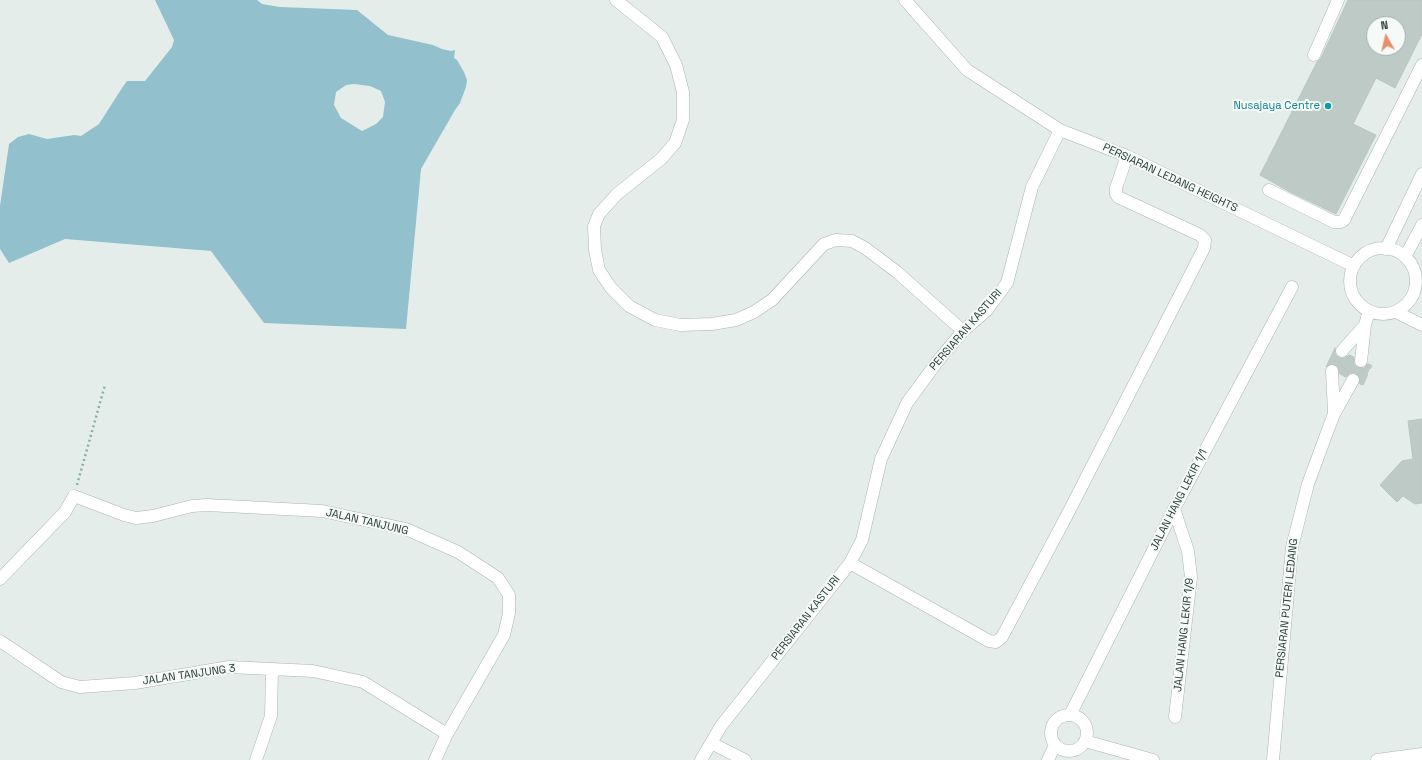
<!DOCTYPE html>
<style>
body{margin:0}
#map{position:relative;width:1422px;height:760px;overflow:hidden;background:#e5edea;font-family:"Space Grotesk",sans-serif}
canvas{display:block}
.north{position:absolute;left:1366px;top:16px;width:40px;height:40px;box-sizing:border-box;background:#f5f9f8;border:1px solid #a2aeab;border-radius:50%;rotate:352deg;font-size:11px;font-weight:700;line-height:16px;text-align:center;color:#253d38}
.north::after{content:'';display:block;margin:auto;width:14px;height:18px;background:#e68f69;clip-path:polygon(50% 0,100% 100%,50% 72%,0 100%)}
</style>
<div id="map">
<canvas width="1422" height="760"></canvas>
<div class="north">N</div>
</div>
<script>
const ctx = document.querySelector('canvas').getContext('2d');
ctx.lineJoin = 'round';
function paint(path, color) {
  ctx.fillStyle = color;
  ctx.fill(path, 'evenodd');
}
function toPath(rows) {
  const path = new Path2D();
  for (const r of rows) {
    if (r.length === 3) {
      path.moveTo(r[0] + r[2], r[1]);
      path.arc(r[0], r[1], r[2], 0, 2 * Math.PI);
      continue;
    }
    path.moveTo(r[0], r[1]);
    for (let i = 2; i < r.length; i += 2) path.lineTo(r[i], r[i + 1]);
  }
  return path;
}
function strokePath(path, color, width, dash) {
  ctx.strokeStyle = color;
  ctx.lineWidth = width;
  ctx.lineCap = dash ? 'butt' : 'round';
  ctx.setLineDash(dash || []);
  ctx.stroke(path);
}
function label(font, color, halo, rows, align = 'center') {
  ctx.font = font + ' "Space Grotesk",sans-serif';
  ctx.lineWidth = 4;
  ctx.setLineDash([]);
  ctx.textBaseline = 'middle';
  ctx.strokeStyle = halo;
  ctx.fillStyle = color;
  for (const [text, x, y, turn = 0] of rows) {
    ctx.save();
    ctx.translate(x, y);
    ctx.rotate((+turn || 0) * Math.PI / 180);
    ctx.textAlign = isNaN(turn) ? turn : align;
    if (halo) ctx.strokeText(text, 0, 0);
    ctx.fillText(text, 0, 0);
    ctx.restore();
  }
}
const water = toPath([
 [155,0,257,0,262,4,280,7,357,10,388,35,433,45,442,49,451,51,455,50,454,58,457,60,464,72,467,80,466,87,460,103,455,110,421,169,406,329,264,323,211,251,65,239,9,263,0,249,0,206,9,144,18,137,29,134,47,139,74,135,81,136,99,124,122,88,127,81,145,81,172,47,174,40],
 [354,84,370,86,381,91,385,102,383,117,376,124,362,131,341,118,334,105,336,92,346,85]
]);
const building = toPath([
 [1348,0,1422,0,1422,34,1395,88,1376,78,1353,124,1376,135,1336,214,1290,192,1260,175,1317,62,1321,58,1348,0],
 [1374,24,1398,24,1398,48,1374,48,1374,24],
 [1335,348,1335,354,1340,358,1345,358,1349,355,1354,357,1354,364,1357,367,1364,368,1368,364,1371,365,1362,385,1360,384,1360,377,1356,373,1350,373,1346,377,1340,374,1338,367,1336,365,1331,364,1326,367,1335,348],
 [1422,419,1422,503,1415,504,1403,496,1397,502,1380,485,1402,461,1413,459,1408,421,1422,419]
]);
const minorTunnel = toPath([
 [1332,371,1342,351],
 [1358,383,1367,363]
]);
const path = toPath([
 [77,485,105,385]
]);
const minor = toPath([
 [616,0,662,37,676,65,683,92,683,120,675,143,661,159,617,194,599,214,594,226,595,250,599,270,611,288,629,306,655,320,680,325,712,324,736,320,754,312,772,300,824,244,836,240,852,241,865,248,897,272,963,331],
 [905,0,967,70,1060,130,1127,156,1354,266],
 [1314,55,1338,0],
 [1269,190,1334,222,1341,222,1344,220,1422,65],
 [1383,281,33],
 [1386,249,1422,174],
 [1405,257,1422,225],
 [1396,312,1422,325],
 [1342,351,1365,325],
 [1361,361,1365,325,1369,311],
 [1332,371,1334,412],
 [1174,509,1188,551,1191,577,1175,717],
 [850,563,989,641,996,642,1002,637,1065,519,1204,248,1205,240,1200,235,1118,197,1116,194,1116,188,1127,156],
 [0,579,65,512,74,496,124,515,136,518,153,516,192,506,207,505,322,511,406,529,458,552,498,578,509,595,509,613,504,635,447,734,435,760],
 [0,641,61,682,80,687,135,683,229,667,313,671,363,682,447,734],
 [1069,733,18],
 [1070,715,1174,509,1292,287],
 [1085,741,1153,760],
 [711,743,745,760],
 [256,760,271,716,272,669],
 [701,760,721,726,850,563,862,540,881,459,907,403,937,362,963,331,987,310,1007,283,1032,187,1060,130],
 [1048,760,1055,745],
 [1273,760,1292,547,1308,484,1329,427,1334,414,1353,380],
 [1377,760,1422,754]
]);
const markers = [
 [1328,106,4,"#0f9aa8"]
];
const cultureNames = [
 ["Nusajaya Centre",1320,106]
];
const streetNames = [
 ["PERSIARAN LEDANG HEIGHTS",1170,178,25],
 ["PERSIARAN KASTURI",966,330,-49],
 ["JALAN HANG LEKIR 1/1",1179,500,-63],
 ["JALAN TANJUNG",367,522,13],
 ["PERSIARAN PUTERI LEDANG",1287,608,-84],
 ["PERSIARAN KASTURI",806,618,-52],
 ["JALAN HANG LEKIR 1/9",1184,635,-84],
 ["JALAN TANJUNG 3",189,675,-8]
];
paint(water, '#92c0cd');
paint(building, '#bdcac6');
strokePath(building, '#b8c6c1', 1);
strokePath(minorTunnel, '#bfcac6', 12, [12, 6]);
strokePath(minor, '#a8b5b1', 13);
strokePath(path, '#88aea4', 2.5, [2, 3]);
strokePath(minor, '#fff', 12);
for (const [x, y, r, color] of markers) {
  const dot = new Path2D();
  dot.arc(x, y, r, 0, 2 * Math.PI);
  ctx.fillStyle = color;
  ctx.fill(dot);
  strokePath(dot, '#f5f9f8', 1.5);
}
label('11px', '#0d838f', '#f5f9f8', cultureNames, 'right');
label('11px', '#253d38', '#f5f9f8', streetNames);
</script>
